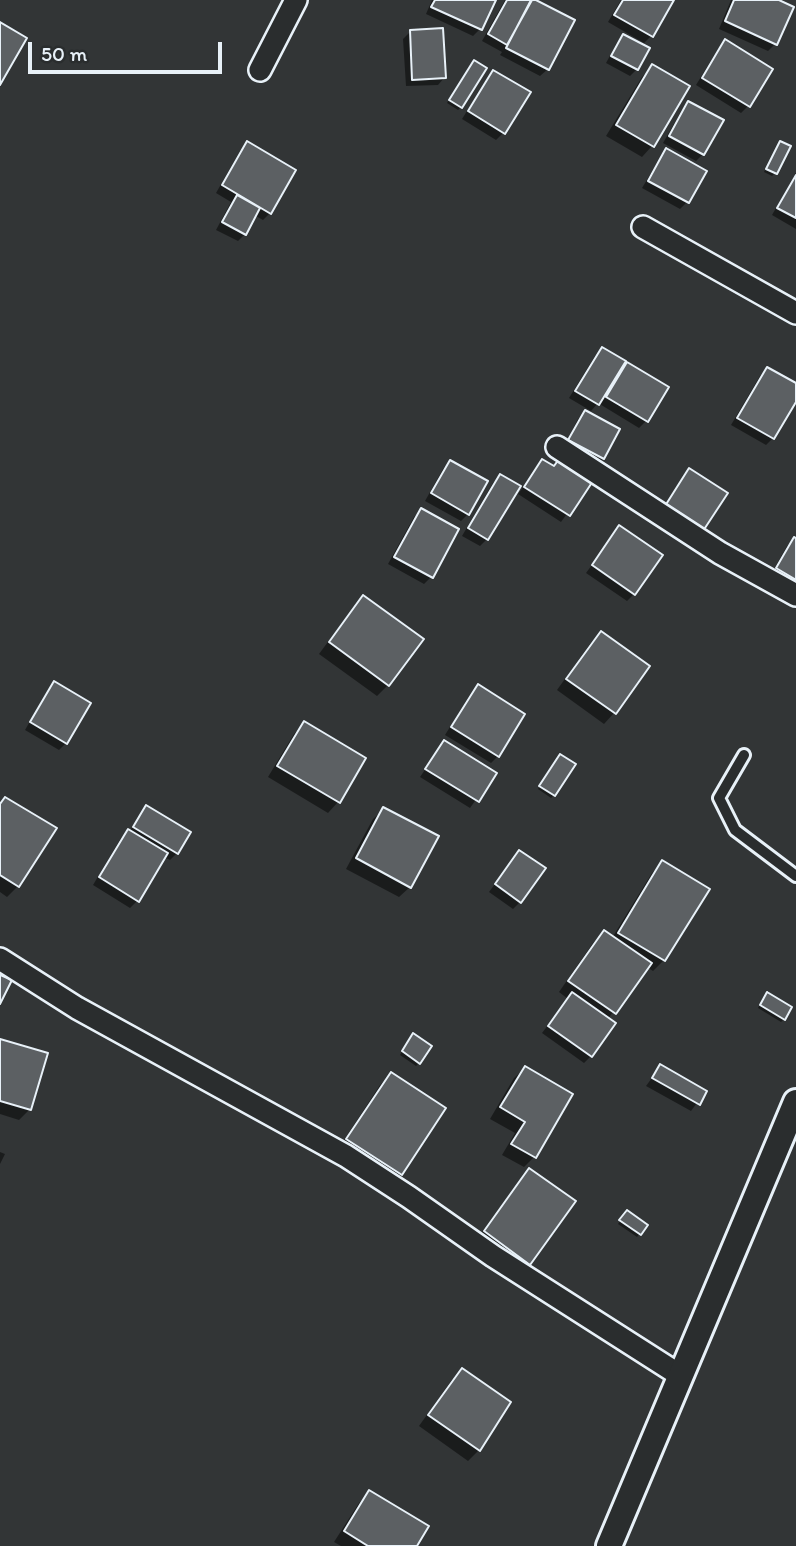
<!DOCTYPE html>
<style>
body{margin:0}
#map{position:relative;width:796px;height:1546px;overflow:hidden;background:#323536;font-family:Itim,sans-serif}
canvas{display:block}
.scale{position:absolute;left:28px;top:42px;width:194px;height:32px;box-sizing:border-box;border:4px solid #e8f1f8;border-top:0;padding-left:9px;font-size:21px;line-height:24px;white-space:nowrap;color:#e8f1f8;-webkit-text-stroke:5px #2a2d2e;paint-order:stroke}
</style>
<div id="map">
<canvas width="796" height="1546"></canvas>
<div class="scale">50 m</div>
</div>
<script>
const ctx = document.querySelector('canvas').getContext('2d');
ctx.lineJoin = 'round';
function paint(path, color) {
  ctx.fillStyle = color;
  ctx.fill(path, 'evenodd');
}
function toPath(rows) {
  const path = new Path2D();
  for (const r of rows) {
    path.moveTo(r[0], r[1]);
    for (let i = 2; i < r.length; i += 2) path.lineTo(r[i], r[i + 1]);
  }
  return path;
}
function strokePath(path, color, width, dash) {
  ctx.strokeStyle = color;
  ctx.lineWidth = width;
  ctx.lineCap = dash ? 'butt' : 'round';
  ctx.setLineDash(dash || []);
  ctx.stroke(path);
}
const shadow = toPath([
 [432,0,494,0,480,29,473,36,426,14],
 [505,0,533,0,548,69,540,76,500,55,502,52,482,41],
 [621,0,672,0,651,36,644,43,608,22],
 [731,0,775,0,775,44,768,51,719,29],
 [410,32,445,77,438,85,406,86,403,39],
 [624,36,648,49,637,69,630,76,606,63,617,43],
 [726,42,771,70,748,106,741,113,696,85,718,49],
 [471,65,461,107,458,110,447,103],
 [653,66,652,146,642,157,606,136,642,77],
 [494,72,503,133,496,140,462,119,487,79],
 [689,103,703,154,696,161,663,143,682,110],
 [247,144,270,213,263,220,254,215,245,234,238,241,216,230,231,202,216,193,240,151],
 [778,146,775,173,772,176,764,172],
 [667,150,687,202,680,209,642,188,660,158],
 [796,173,796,229,772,215],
 [603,349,618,373,627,364,667,388,646,421,639,428,598,403,591,411,569,398,595,356],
 [767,369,796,385,796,398,773,438,766,445,731,425,760,376],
 [585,412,603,458,596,465,563,448,578,419],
 [543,461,553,468,590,482,561,522,518,494],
 [450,462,468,514,461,521,425,501,443,469],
 [500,476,487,539,480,546,462,536,493,483],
 [422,510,431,577,424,584,388,564,414,517],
 [619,528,634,594,627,601,586,573],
 [794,539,796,540,796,591,770,576,787,546],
 [363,597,388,685,377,696,319,654,353,608],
 [601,633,648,667,614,713,604,724,557,690,590,644],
 [55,683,66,743,59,750,25,730,48,690],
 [478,686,498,756,491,763,445,735,471,693],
 [304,723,338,802,328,813,268,777,294,734],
 [444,742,495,773,470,808,420,777],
 [557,760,554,795,551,798,538,789],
 [5,799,18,886,7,897,0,892,0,804],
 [147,807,177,853,170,860,164,857,137,901,130,908,93,885,121,838,129,832],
 [384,809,410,887,399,897,346,869,373,819],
 [519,852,520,902,513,909,489,892],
 [663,862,664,960,653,971,647,967,607,1020,591,1056,584,1063,542,1033,568,999,559,992,593,943,604,932,612,938,652,873],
 [764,998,784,1019,781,1022,758,1008],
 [410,1039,419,1063,416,1066,400,1055],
 [0,1041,30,1109,19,1120,0,1114],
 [660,1067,705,1092,691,1111,646,1086],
 [525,1068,534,1157,524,1167,502,1155,515,1133,490,1119,514,1078],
 [391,1074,444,1108,400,1174,390,1185,337,1151,380,1085],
 [0,1152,5,1154,0,1164],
 [529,1170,529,1263,518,1274,474,1243,519,1181],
 [624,1215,646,1226,637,1237,618,1224],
 [462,1371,509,1403,479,1450,468,1461,419,1426,451,1381],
 [370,1492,415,1546,341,1546,334,1542,359,1503]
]);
const building = toPath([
 [435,0,496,0,482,30,431,7,435,0],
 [507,0,532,0,507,45,488,34,507,0],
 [531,0,536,0,575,20,549,70,506,48,531,0],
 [623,0,674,0,653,37,614,15,623,0],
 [734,0,779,0,794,7,777,45,725,21,734,0],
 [0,22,27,38,0,85,0,22],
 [443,28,446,78,412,80,410,30,443,28],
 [623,34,650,48,638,70,611,56,623,34],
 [725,39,773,69,750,107,702,78,725,39],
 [474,60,487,68,462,108,449,100,474,60],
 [652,64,690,86,654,147,616,125,652,64],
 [493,70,531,92,505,134,468,111,493,70],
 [688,101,724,120,704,155,669,136,688,101],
 [247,141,296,170,271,214,222,185,247,141],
 [780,141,791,146,777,174,766,169,780,141],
 [666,148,707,171,689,203,648,181,666,148],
 [796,175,796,218,777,208,796,175],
 [237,195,260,208,246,235,222,222,237,195],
 [602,347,626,361,599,405,575,391,602,347],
 [627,362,669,387,648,422,606,397,627,362],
 [767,367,796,383,796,402,774,439,737,418,767,367],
 [585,410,620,429,604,459,568,440,585,410],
 [542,459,554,466,559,459,593,481,570,516,524,487,542,459],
 [450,460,488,481,469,515,431,493,450,460],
 [689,468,728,493,703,531,665,506,689,468],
 [500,474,521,486,488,540,468,528,500,474],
 [421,508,459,529,433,578,394,557,421,508],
 [619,525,663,555,635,595,592,565,619,525],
 [794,537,796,538,796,580,776,568,794,537],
 [363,595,424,639,389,686,329,642,363,595],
 [601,631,650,666,616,714,566,679,601,631],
 [54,681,91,703,67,744,30,722,54,681],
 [478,684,525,714,499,757,451,727,478,684],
 [304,721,366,758,340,803,277,766,304,721],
 [444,740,497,773,479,802,425,769,444,740],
 [560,754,576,764,555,796,539,786,560,754],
 [5,797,57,828,19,887,0,875,0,804,5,797],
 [146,805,191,832,178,854,133,827,146,805],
 [383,807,439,836,411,888,356,858,383,807],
 [128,829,168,853,139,902,99,877,128,829],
 [519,850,546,868,521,903,495,884,519,850],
 [662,860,710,889,665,961,618,933,662,860],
 [604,930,652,963,616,1014,568,981,604,930],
 [0,975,12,980,0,1004,0,975],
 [572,992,616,1023,592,1057,548,1026,572,992],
 [767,992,792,1007,785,1020,760,1005,767,992],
 [413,1033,432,1046,420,1064,402,1051,413,1033],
 [0,1039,48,1053,31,1110,0,1101,0,1039],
 [660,1064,707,1091,700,1105,652,1078,660,1064],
 [525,1066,573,1094,536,1158,511,1144,525,1122,500,1107,525,1066],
 [391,1072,446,1108,402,1175,346,1139,391,1072],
 [529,1168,576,1201,530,1265,484,1231,529,1168],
 [627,1210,648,1225,641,1235,619,1220,627,1210],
 [462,1368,511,1402,480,1451,428,1415,462,1368],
 [369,1490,429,1526,417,1546,368,1546,344,1531,369,1490]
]);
const service = toPath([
 [744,755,719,798,735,830,796,876]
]);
const minor = toPath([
 [260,70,296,0],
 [643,227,796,313],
 [557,447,720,553,796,595],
 [0,959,77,1008,346,1156,409,1197,493,1256,681,1376]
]);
const tertiary = toPath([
 [609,1546,796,1102]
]);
paint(shadow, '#0007');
paint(building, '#5c6063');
strokePath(building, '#e8f1f8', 2);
strokePath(service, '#e8f1f8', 16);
strokePath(minor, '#e8f1f8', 26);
strokePath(tertiary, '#e8f1f8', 30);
strokePath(service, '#2a2d2e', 10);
strokePath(minor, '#2a2d2e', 21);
strokePath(tertiary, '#2a2d2e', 24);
</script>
